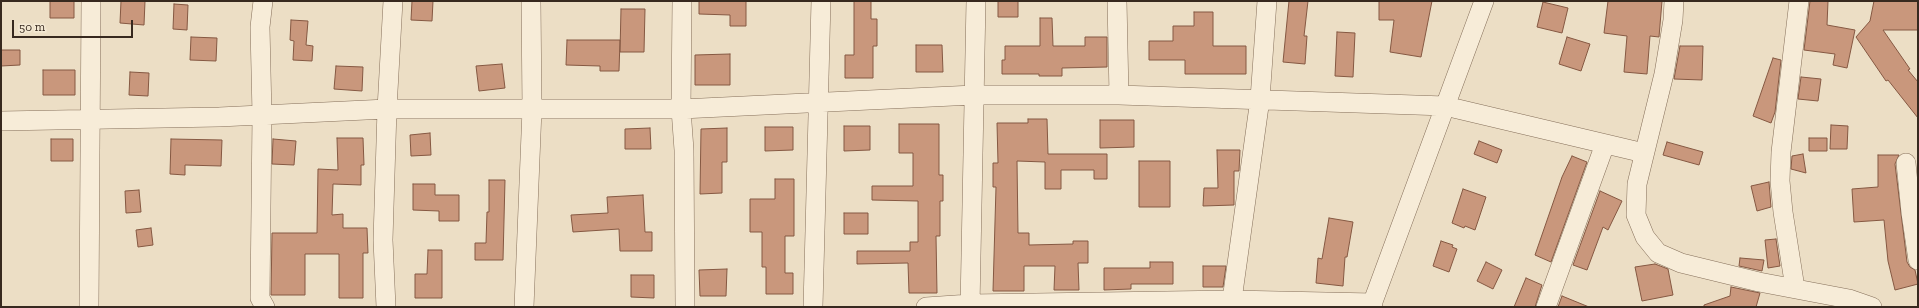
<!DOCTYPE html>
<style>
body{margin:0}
#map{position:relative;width:1919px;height:308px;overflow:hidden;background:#ecdec5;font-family:"Zilla Slab",serif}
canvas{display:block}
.frame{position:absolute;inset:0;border:2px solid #37291f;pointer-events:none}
.scale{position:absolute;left:12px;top:20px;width:121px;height:18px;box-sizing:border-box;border:2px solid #37291f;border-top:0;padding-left:5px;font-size:12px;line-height:14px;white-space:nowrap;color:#37291f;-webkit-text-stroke:3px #f4e9d4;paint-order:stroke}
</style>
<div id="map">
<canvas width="1919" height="308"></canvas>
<div class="frame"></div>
<div class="scale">50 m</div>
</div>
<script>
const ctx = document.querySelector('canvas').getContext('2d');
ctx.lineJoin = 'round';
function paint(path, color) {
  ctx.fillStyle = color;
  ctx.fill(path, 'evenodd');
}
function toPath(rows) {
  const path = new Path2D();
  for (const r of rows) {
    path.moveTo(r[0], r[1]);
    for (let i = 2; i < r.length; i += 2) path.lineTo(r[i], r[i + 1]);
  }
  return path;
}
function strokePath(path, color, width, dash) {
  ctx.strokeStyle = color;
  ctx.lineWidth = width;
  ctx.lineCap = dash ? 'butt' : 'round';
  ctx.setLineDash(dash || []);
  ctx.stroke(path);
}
const building = toPath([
 [50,1,74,1,74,18,50,18,50,1],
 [121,1,145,1,144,25,120,23,121,1],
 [412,1,433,1,432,21,411,20,412,1],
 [699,1,746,1,746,26,730,26,730,15,699,14,699,1],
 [854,1,871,1,871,19,877,19,877,46,873,46,873,78,845,78,845,55,854,55,854,1],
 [998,1,1018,1,1018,17,998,17,998,1],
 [1289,1,1308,1,1304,36,1307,36,1305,64,1283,62,1289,1],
 [1379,1,1432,1,1421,57,1390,52,1394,20,1379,20,1379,1],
 [1608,1,1662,1,1659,37,1650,36,1647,74,1624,72,1627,36,1604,33,1608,1],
 [1810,1,1828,1,1827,25,1855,30,1847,68,1833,65,1835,54,1804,50,1810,1],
 [1874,1,1918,1,1918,30,1883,30,1910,69,1908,70,1918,82,1918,118,1888,80,1886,81,1856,37,1870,21,1874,1],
 [1543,2,1568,8,1562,33,1537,27,1543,2],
 [174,4,188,5,187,30,173,29,174,4],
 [621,9,645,9,644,52,620,52,621,9],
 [1194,12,1213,12,1213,46,1246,46,1246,74,1185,74,1185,60,1149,60,1149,41,1173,41,1173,26,1194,26,1194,12],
 [1040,18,1052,18,1053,46,1085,46,1085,37,1107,37,1107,67,1062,68,1062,76,1039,76,1039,74,1002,74,1002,60,1005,60,1005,46,1040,46,1040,18],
 [291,20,308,21,306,45,313,46,312,61,293,60,294,41,290,40,291,20],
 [1337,32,1355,33,1353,77,1335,76,1337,32],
 [191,37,217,38,216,61,190,60,191,37],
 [1567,37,1590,44,1581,71,1559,64,1567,37],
 [567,40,620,40,619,71,600,71,600,66,566,65,567,40],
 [916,45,942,45,943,72,916,72,916,45],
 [1680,46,1703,46,1702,80,1674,79,1680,46],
 [1,50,20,50,20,65,1,66,1,50],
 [730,54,730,85,695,85,695,55,730,54],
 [1773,58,1781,60,1775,112,1771,123,1753,116,1773,58],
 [502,64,505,88,479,91,476,66,502,64],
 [336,66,363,67,362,91,334,89,336,66],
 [43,70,75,70,75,95,43,95,43,70],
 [130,72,149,73,148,96,129,95,130,72],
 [1801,77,1821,79,1818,101,1798,99,1801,77],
 [1028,119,1047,119,1048,154,1107,154,1107,179,1094,179,1094,170,1061,170,1061,189,1045,189,1045,162,1017,161,1018,233,1029,233,1029,245,1073,244,1073,241,1088,241,1088,263,1078,263,1079,290,1054,290,1055,266,1024,266,1024,291,993,291,996,187,993,187,993,163,998,163,997,123,1028,123,1028,119],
 [1100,120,1134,120,1134,147,1100,148,1100,120],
 [899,124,939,124,939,175,943,175,943,201,940,201,940,236,936,236,937,293,909,293,908,263,857,264,857,251,910,251,910,242,918,242,918,201,872,200,872,186,913,186,913,153,899,153,899,124],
 [1831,125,1848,126,1847,149,1830,149,1831,125],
 [844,126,870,126,870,150,844,151,844,126],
 [765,127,793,127,793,150,765,151,765,127],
 [650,128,651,149,625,149,625,129,650,128],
 [727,128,727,162,722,162,722,193,700,194,701,129,727,128],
 [430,133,431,155,411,156,410,135,430,133],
 [337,138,363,138,364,165,361,165,361,185,333,184,332,215,343,214,343,228,367,228,368,253,363,253,363,298,339,298,339,254,305,254,305,295,271,295,272,233,317,233,318,169,338,170,337,138],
 [1809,138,1827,138,1827,151,1809,151,1809,138],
 [51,139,73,139,73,161,51,161,51,139],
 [171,139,222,140,221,166,185,165,185,175,170,174,171,139],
 [273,139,296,141,294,165,272,164,273,139],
 [1479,141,1502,150,1497,163,1474,154,1479,141],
 [1667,142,1703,152,1699,165,1663,155,1667,142],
 [1217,150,1240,150,1239,171,1234,171,1234,205,1203,206,1204,188,1218,188,1217,150],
 [1803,154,1806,173,1791,169,1792,156,1803,154],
 [1878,155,1899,155,1895,164,1907,262,1910,267,1915,270,1918,284,1895,290,1888,261,1884,220,1854,222,1852,189,1878,187,1878,155],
 [1572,156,1587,162,1551,262,1535,255,1562,177,1572,156],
 [1139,161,1170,161,1170,207,1139,207,1139,161],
 [775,179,794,179,794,236,785,236,785,273,793,273,793,294,766,294,766,267,762,267,762,232,750,232,750,199,775,199,775,179],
 [489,180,505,180,503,260,475,260,475,243,486,243,487,212,489,212,489,180],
 [1769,182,1771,207,1757,211,1751,186,1769,182],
 [413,184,435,184,435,195,459,195,459,221,439,221,439,211,413,210,413,184],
 [1463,189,1486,197,1475,230,1465,226,1464,228,1452,223,1463,189],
 [139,190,141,212,126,213,125,191,139,190],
 [1600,191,1622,201,1608,230,1603,227,1587,270,1573,265,1600,191],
 [643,195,645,232,652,232,652,251,620,251,619,229,573,232,571,215,608,213,607,197,643,195],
 [844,213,868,213,868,234,844,234,844,213],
 [1329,218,1353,222,1347,257,1345,257,1343,286,1316,283,1318,258,1322,259,1329,218],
 [151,228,153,245,138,247,136,230,151,228],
 [1776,239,1780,266,1768,268,1765,240,1776,239],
 [1441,241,1453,245,1452,247,1457,249,1449,272,1433,266,1441,241],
 [428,250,442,250,442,298,415,298,415,274,427,274,428,250],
 [1740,258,1764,260,1762,271,1739,266,1740,258],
 [1150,262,1173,262,1173,284,1131,284,1131,289,1104,290,1104,268,1150,268,1150,262],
 [1486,262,1502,270,1493,289,1477,281,1486,262],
 [1655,264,1668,269,1673,295,1642,301,1635,267,1655,264],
 [1203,266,1226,266,1223,287,1203,287,1203,266],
 [727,269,726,296,700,296,699,270,727,269],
 [631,275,654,275,654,298,631,297,631,275],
 [1526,278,1542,285,1535,307,1514,307,1526,278],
 [1731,287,1760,293,1756,307,1704,307,1704,305,1730,296,1731,287],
 [1562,296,1589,307,1558,307,1562,296]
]);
const minor = toPath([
 [263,1,260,27,262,115,260,298,265,307],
 [682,1,681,109,684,150,685,307],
 [1117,1,1119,95],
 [1674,1,1673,20,1664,74,1637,184,1636,215,1645,237,1658,253,1681,263,1759,282,1849,299,1872,307],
 [1,121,219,117,387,109,681,109,974,95,1119,95,1445,106,1644,153],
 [1906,163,1911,213,1918,260],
 [1795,288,1783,212,1780,181,1781,152,1799,1],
 [89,307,91,1],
 [386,307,383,240,387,109,393,1],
 [524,307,532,109,531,1],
 [813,307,821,1],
 [926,307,970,304,1232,300,1373,303],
 [970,307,976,1],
 [1231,307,1260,99,1267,1],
 [1371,307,1484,1],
 [1546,307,1605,144]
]);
paint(building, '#c9977c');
strokePath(building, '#855842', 1);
strokePath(minor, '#86705b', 20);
strokePath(minor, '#f7ecd8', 19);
</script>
